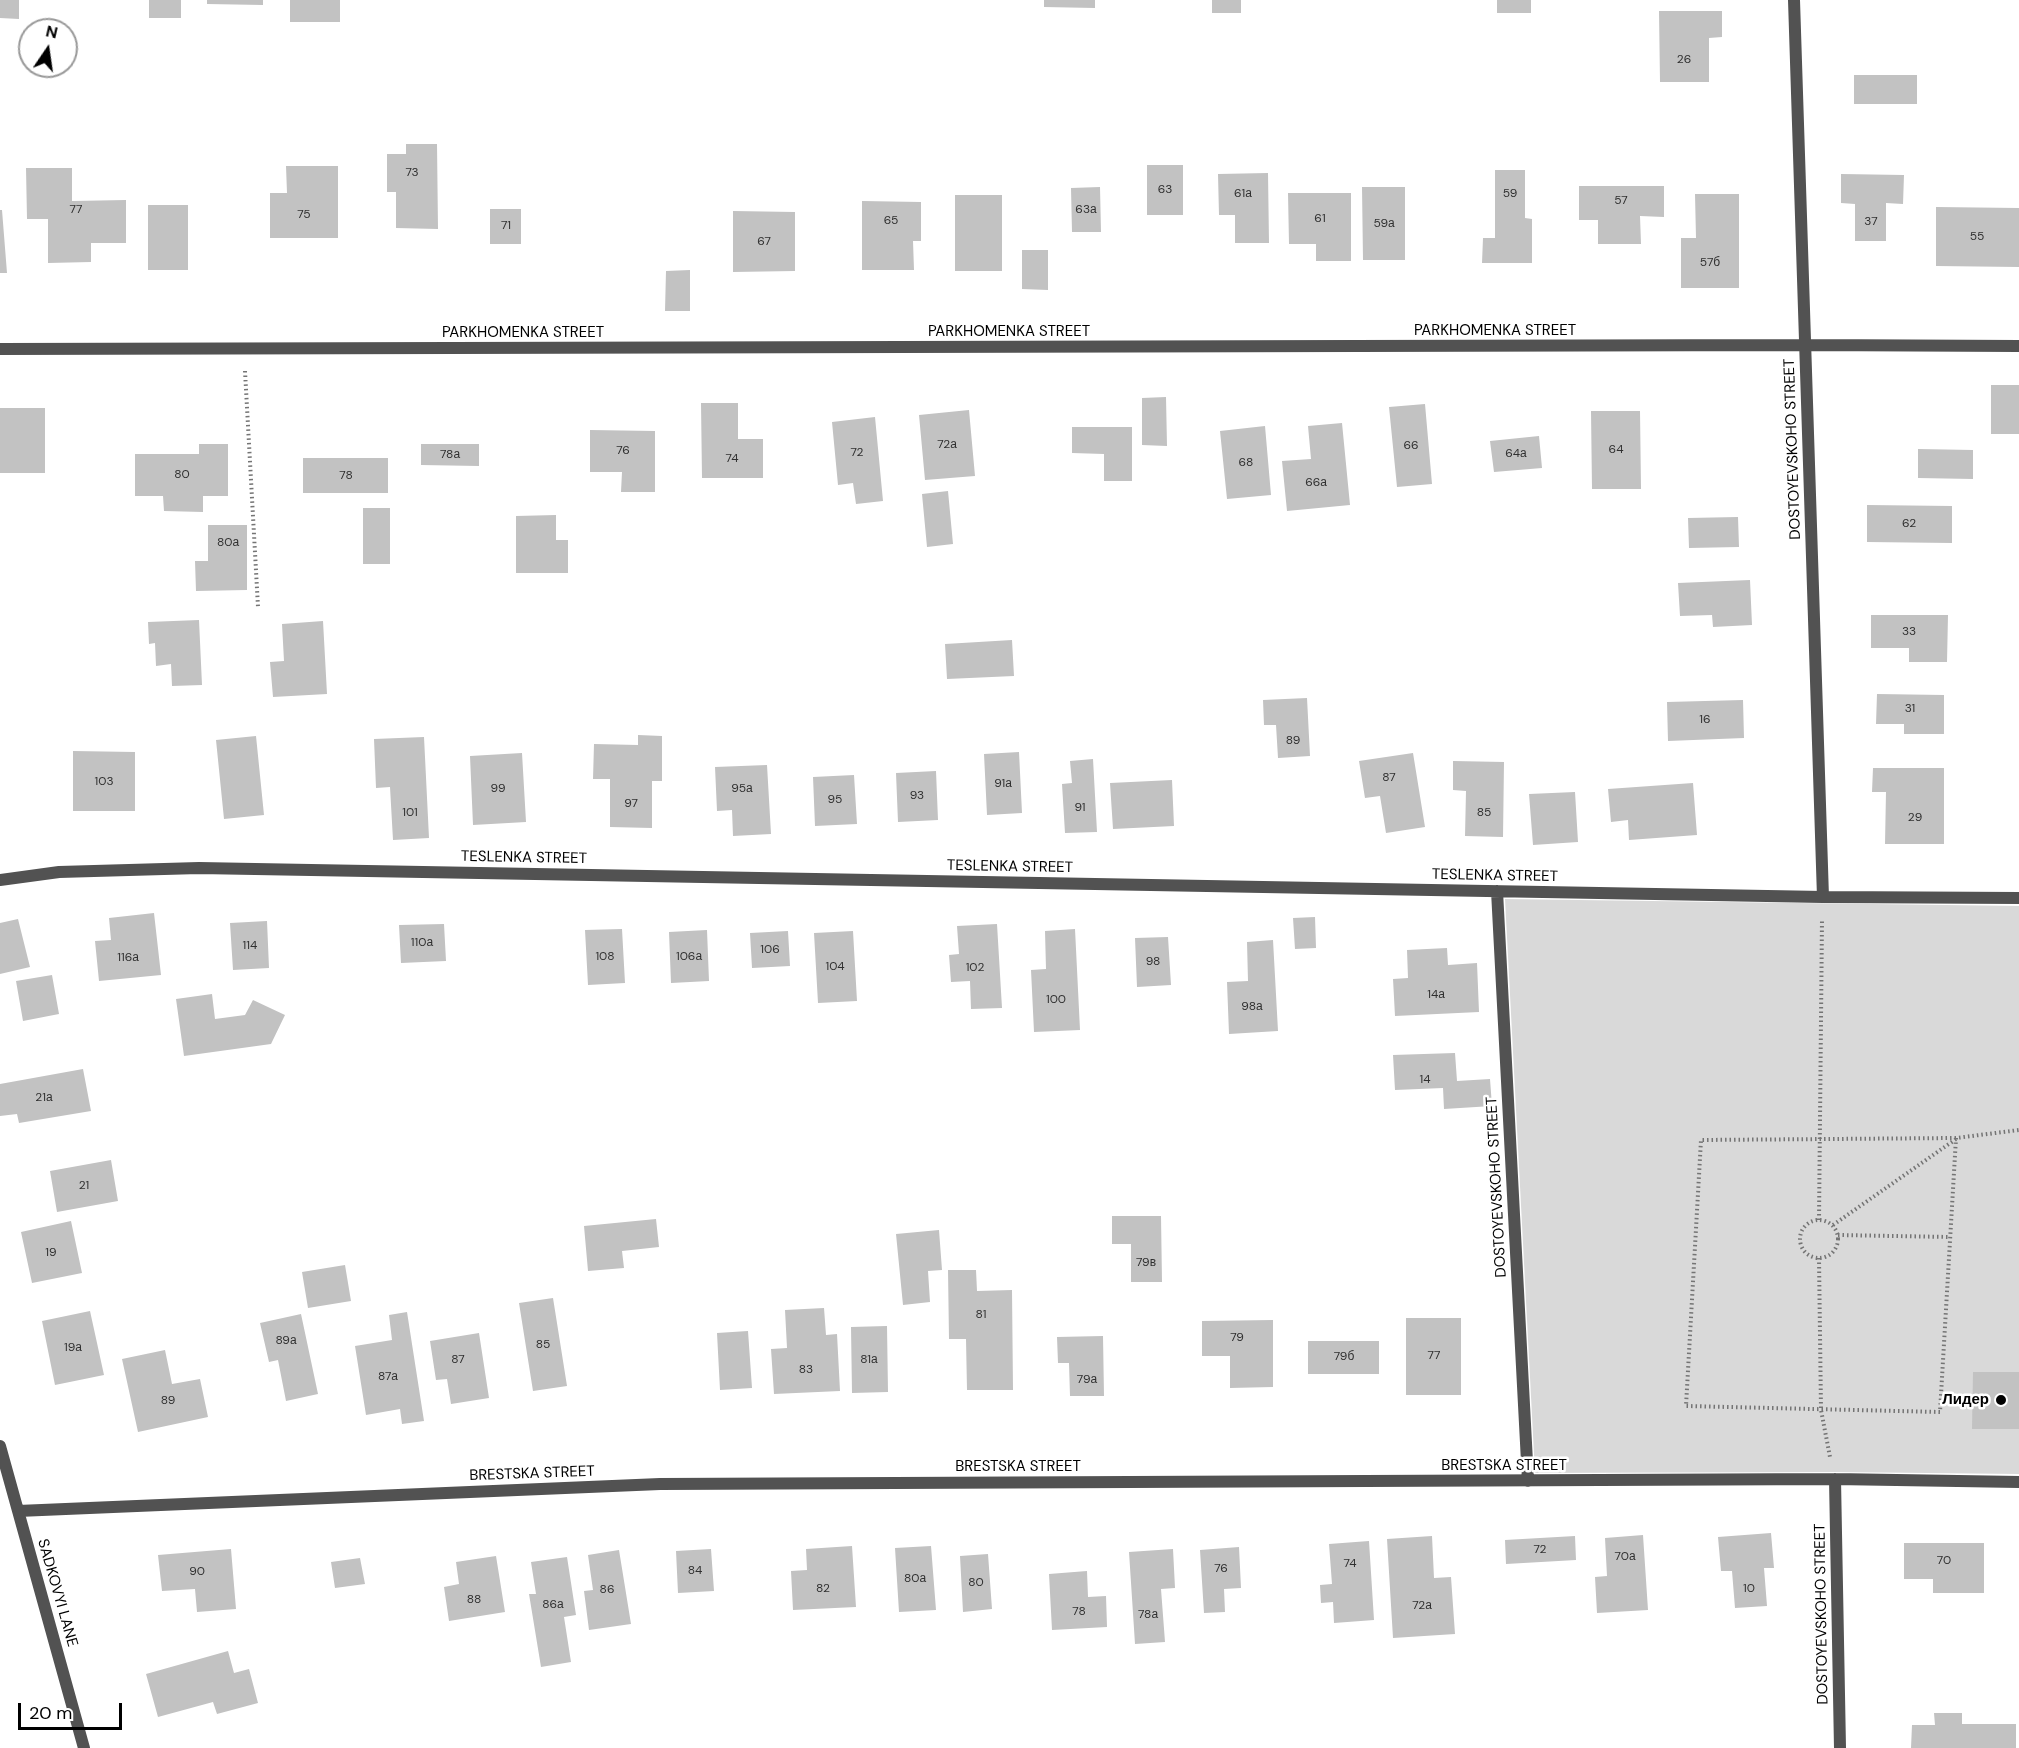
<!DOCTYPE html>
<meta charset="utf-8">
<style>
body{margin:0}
#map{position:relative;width:2019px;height:1748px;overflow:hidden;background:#fff;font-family:"DM Sans",sans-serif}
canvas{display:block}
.north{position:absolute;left:18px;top:18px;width:60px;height:60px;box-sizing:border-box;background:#fff;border:2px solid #999;border-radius:50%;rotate:13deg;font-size:16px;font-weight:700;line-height:24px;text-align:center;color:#000}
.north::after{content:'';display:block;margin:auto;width:21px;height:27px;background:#000;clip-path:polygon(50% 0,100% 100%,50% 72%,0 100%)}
.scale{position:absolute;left:18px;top:1703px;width:104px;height:27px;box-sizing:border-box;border:3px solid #000;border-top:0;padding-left:8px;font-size:18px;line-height:21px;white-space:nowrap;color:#000;-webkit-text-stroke:4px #fff;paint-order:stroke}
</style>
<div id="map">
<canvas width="2019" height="1748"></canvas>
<div class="north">N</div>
<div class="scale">20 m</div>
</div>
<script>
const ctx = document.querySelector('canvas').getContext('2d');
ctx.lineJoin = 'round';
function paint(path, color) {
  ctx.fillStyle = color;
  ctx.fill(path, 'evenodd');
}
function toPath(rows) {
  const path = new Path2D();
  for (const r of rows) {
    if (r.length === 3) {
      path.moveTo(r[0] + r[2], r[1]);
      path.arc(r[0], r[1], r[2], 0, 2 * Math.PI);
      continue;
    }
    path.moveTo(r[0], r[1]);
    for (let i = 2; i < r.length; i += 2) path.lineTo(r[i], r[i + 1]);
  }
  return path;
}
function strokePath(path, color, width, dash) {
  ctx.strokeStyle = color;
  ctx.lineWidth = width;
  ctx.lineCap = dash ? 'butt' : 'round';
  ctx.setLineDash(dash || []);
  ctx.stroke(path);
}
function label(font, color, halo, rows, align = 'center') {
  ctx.font = font + ' "DM Sans",sans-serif';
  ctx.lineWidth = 5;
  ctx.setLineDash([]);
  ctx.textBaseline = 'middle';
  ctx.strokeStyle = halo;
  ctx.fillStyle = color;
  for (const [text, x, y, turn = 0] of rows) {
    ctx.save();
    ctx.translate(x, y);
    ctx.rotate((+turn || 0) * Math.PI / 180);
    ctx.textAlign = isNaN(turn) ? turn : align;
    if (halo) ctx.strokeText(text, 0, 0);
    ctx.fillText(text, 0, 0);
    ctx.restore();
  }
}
const green = toPath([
 [1505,899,2019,906,2019,1474,1835,1472,1535,1473]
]);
const building = toPath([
 [0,0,19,0,19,19,0,18],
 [149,0,181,0,181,18,149,18],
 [207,0,263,0,263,5,207,4],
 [290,0,340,0,340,22,290,22],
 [1044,0,1095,0,1095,8,1044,7],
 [1212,0,1241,0,1241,13,1212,13],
 [1497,0,1531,0,1531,13,1497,13],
 [1659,11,1722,11,1722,37,1709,38,1709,82,1660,82],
 [1854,75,1917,75,1917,104,1854,104],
 [406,144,437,144,438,229,396,228,396,192,387,192,387,154,406,154],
 [1147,165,1183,165,1183,215,1147,215],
 [286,166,338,166,338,238,270,238,270,193,287,193],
 [26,168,72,168,72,201,126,200,126,243,91,243,91,262,48,263,48,219,27,219],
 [1495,170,1525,170,1525,218,1532,219,1532,263,1482,263,1483,238,1495,238],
 [1268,173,1269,243,1235,243,1235,215,1219,215,1218,174],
 [1841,174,1904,175,1903,204,1886,203,1886,241,1855,241,1855,204,1841,203],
 [1579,186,1664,186,1664,217,1640,216,1641,244,1598,244,1598,220,1579,220],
 [1100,187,1101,232,1072,232,1071,188],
 [1362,187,1405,187,1405,260,1363,260],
 [1288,193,1351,193,1351,261,1316,261,1316,244,1289,244],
 [1695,194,1739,194,1739,288,1681,288,1681,238,1696,238],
 [955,195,1002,195,1002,271,955,271],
 [862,201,921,202,921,241,913,241,914,270,862,270],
 [148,205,188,205,188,270,148,270],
 [1936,207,2019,208,2019,267,1936,266],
 [490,209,521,209,521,244,490,244],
 [0,210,2,210,7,273,0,273],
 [733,211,795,212,795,271,733,272],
 [1022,250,1048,250,1048,290,1022,289],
 [690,270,690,311,665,311,666,271],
 [1991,385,2019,385,2019,434,1991,434],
 [1166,397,1167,446,1142,445,1142,398],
 [701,403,738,403,738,439,763,439,763,478,702,478],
 [1425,404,1432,484,1397,487,1389,407],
 [0,408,45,408,45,473,0,473],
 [969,410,975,476,925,480,919,415],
 [1591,411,1640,411,1641,489,1592,489],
 [875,417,883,501,856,504,853,483,838,485,832,422],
 [1342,423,1350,505,1287,511,1282,461,1311,459,1308,426],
 [1265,426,1271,495,1227,499,1220,431],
 [1072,427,1132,427,1132,481,1104,481,1104,454,1072,453],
 [590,430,655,431,655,492,621,492,622,472,590,472],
 [1539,436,1542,468,1494,472,1490,441],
 [199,444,228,444,228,496,203,496,203,512,164,511,163,496,135,496,135,454,199,454],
 [421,444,479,444,479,466,421,465],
 [1918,449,1973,450,1973,479,1918,478],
 [303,458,388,458,388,493,303,493],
 [948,491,953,544,927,547,922,494],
 [1867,505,1952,506,1952,543,1867,542],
 [363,508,390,508,390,564,363,564],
 [556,515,556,540,568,540,568,573,516,573,516,516],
 [1738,517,1739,547,1689,548,1688,518],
 [208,525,247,525,247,590,196,591,195,561,208,561],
 [1750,580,1752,625,1713,627,1712,615,1680,616,1678,583],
 [1871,615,1948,615,1947,662,1909,662,1909,648,1871,648],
 [199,620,202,685,172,686,171,664,156,666,155,643,149,644,148,622],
 [323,621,327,694,273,697,270,662,284,661,282,624],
 [1012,640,1014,676,947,679,945,644],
 [1877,694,1944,695,1944,734,1904,734,1904,724,1876,724],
 [1307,698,1310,756,1278,758,1276,725,1264,725,1263,700],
 [1743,700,1744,738,1668,741,1667,702],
 [638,735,662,736,662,781,652,781,652,828,610,827,610,779,593,779,594,744,638,745],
 [256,736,264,815,224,819,216,740],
 [424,737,429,838,393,840,390,787,376,788,374,739],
 [73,751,135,752,135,811,73,811],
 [1019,752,1022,813,987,815,984,754],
 [522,753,526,822,473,825,470,756],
 [1413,753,1425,827,1386,833,1380,796,1365,798,1359,761],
 [1093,759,1097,832,1065,833,1062,784,1072,783,1070,761],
 [1453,761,1504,762,1503,837,1465,836,1466,791,1453,790],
 [767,765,771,834,733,836,732,810,717,811,715,767],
 [1873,768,1944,768,1944,844,1885,844,1886,792,1872,792],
 [936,771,938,820,898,822,896,773],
 [854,775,857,824,815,826,813,777],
 [1172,780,1174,826,1113,829,1110,783],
 [1693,783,1697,835,1629,840,1628,820,1611,822,1608,789],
 [1575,792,1578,842,1533,845,1529,794],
 [154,913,161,975,99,981,95,941,111,940,109,918],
 [1315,917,1316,948,1295,949,1293,918],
 [18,919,30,967,0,974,0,923],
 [267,921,269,968,233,970,230,923],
 [444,924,446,961,401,963,399,925],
 [997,924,1002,1008,971,1009,970,981,951,982,949,955,959,954,957,926],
 [622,929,625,983,588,985,585,930],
 [1075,929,1080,1030,1034,1032,1031,970,1046,969,1045,931],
 [707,930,709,981,671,983,669,932],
 [788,931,790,966,752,968,750,933],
 [853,931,857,1001,818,1003,814,933],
 [1168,937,1171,985,1137,987,1135,938],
 [1273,940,1278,1031,1229,1034,1227,982,1248,981,1247,942],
 [1447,948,1448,965,1477,963,1479,1012,1395,1016,1393,979,1408,978,1407,950],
 [52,975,59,1014,23,1021,16,981],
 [212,994,215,1019,245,1015,253,1000,285,1015,271,1044,184,1056,176,999],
 [1455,1053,1457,1081,1490,1079,1492,1106,1444,1109,1443,1088,1395,1090,1393,1055],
 [83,1069,91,1111,19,1123,17,1114,0,1116,0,1084],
 [111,1160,118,1201,57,1212,50,1171],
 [1112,1216,1161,1216,1162,1282,1131,1282,1131,1244,1112,1244],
 [656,1219,659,1247,622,1251,624,1268,588,1271,584,1226],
 [71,1221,82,1273,32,1283,21,1232],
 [939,1230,942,1270,928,1271,930,1302,903,1305,896,1234],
 [345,1265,351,1301,308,1308,302,1272],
 [948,1270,976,1270,977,1291,1012,1290,1013,1390,967,1390,966,1339,949,1339],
 [553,1298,567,1386,533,1391,519,1303],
 [824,1308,826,1335,837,1334,840,1391,774,1394,771,1349,787,1348,785,1310],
 [90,1311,104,1375,55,1385,42,1321],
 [407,1312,424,1421,402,1424,400,1409,366,1415,355,1346,392,1340,389,1315],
 [301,1314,318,1394,286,1401,278,1360,269,1362,260,1323],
 [1406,1318,1461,1318,1461,1395,1406,1395],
 [1273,1320,1273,1387,1230,1388,1230,1356,1202,1356,1202,1321],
 [887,1326,888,1392,852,1393,851,1327],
 [748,1331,752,1388,720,1390,717,1333],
 [479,1333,489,1398,451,1404,447,1379,436,1380,430,1341],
 [1103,1336,1104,1396,1070,1396,1069,1363,1058,1363,1057,1337],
 [1308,1341,1379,1341,1379,1374,1308,1374],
 [165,1350,172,1384,200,1379,208,1417,138,1432,122,1359],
 [1973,1372,2019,1372,2019,1429,1972,1429],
 [1771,1533,1774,1568,1764,1568,1767,1606,1735,1608,1732,1571,1721,1571,1718,1537],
 [1643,1535,1648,1610,1597,1613,1595,1577,1607,1576,1605,1538],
 [1432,1536,1434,1578,1451,1577,1455,1634,1393,1638,1387,1539],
 [1575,1536,1576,1560,1506,1564,1505,1540],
 [1369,1541,1374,1620,1334,1623,1333,1602,1321,1603,1320,1585,1332,1584,1329,1544],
 [1904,1543,1984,1543,1984,1593,1933,1593,1933,1579,1904,1579],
 [852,1546,856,1607,793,1610,791,1571,807,1570,806,1549],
 [931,1546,936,1610,899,1612,895,1548],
 [1239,1547,1241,1588,1224,1589,1225,1612,1204,1613,1200,1550],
 [231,1549,236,1609,197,1612,195,1589,162,1591,158,1555],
 [711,1549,714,1591,678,1593,676,1551],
 [1173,1549,1175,1588,1161,1589,1165,1642,1135,1644,1129,1552],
 [619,1550,631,1624,589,1630,584,1591,593,1590,588,1555],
 [988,1554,992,1609,963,1612,960,1556],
 [496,1556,505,1612,449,1621,444,1587,459,1584,456,1562],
 [567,1557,576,1615,564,1617,571,1662,541,1667,529,1594,536,1594,531,1562],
 [360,1558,365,1584,335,1588,331,1562],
 [1087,1571,1088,1597,1106,1596,1107,1627,1052,1630,1049,1574],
 [228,1651,234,1673,249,1669,258,1703,217,1714,213,1702,158,1717,146,1674],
 [1934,1713,1962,1713,1962,1724,2016,1724,2016,1748,1911,1748,1912,1725,1935,1725]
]);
const path = toPath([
 [245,371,258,607],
 [1956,1138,1940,1412,1686,1406,1701,1140,1956,1138,2019,1130],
 [1819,1220,1822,919],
 [1819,1239,19],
 [1833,1225,1956,1139],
 [1838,1235,1950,1237],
 [1819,1258,1821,1410,1830,1457]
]);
const street = toPath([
 [1794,0,1823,897],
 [0,349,1805,345,2019,346],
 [0,880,59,872,199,868,1823,897,2019,898],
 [1497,891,1528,1481],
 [0,1446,84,1748],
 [1835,1479,1840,1748],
 [18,1511,660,1484,1835,1479,2019,1482]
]);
const markers = [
 [2001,1400,6,"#000"]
];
const numberNames = [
 ["26",1684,60],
 ["73",412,173],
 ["63",1165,190],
 ["61а",1243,194],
 ["59",1510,194],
 ["57",1621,201],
 ["77",76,210],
 ["63а",1086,210],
 ["75",304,215],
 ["61",1320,219],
 ["65",891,221],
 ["37",1871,222],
 ["59а",1384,224],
 ["71",506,226],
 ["55",1977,237],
 ["67",764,242],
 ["57б",1710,263],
 ["72а",947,445],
 ["66",1411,446],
 ["64",1616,450],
 ["76",623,451],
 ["72",857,453],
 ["64а",1516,454],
 ["78а",450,455],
 ["74",732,459],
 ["68",1246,463],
 ["80",182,475],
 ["78",346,476],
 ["66а",1316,483],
 ["62",1909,524],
 ["80а",228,543],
 ["33",1909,632],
 ["31",1910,709],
 ["16",1705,720],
 ["89",1293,741],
 ["87",1389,778],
 ["103",104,782],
 ["91а",1003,784],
 ["99",498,789],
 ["95а",742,789],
 ["93",917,796],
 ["95",835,800],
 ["97",631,804],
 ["91",1080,808],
 ["101",410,813],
 ["85",1484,813],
 ["29",1915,818],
 ["110а",422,943],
 ["114",250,946],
 ["106",770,950],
 ["108",605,957],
 ["106а",689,957],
 ["116а",128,958],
 ["98",1153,962],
 ["104",835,967],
 ["102",975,968],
 ["14а",1436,995],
 ["100",1056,1000],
 ["98а",1252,1007],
 ["14",1425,1080],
 ["21а",44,1098],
 ["21",84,1186],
 ["19",51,1253],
 ["79в",1146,1263],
 ["81",981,1315],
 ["79",1237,1338],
 ["89а",286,1341],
 ["85",543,1345],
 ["19а",73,1348],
 ["77",1434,1356],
 ["79б",1344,1357],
 ["87",458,1360],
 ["81а",869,1360],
 ["83",806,1370],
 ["87а",388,1377],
 ["79а",1087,1380],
 ["89",168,1401],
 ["72",1540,1550],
 ["70а",1625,1557],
 ["70",1944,1561],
 ["74",1350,1564],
 ["76",1221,1569],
 ["84",695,1571],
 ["90",197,1572],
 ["80а",915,1579],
 ["80",976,1583],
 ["82",823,1589],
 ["10",1749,1589],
 ["86",607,1590],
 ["88",474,1600],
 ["86а",553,1605],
 ["72а",1422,1606],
 ["78",1079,1612],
 ["78а",1148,1615]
];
const streetNames = [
 ["PARKHOMENKA STREET",1495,331],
 ["PARKHOMENKA STREET",1009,332],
 ["PARKHOMENKA STREET",523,333],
 ["DOSTOYEVSKOHO STREET",1793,449,-92],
 ["TESLENKA STREET",524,858,1],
 ["TESLENKA STREET",1010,867,1],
 ["TESLENKA STREET",1495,876,1],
 ["DOSTOYEVSKOHO STREET",1497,1187,-93],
 ["BRESTSKA STREET",1504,1466],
 ["BRESTSKA STREET",1018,1467],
 ["BRESTSKA STREET",532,1474,-2],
 ["SADKOVYI LANE",57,1593,74],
 ["DOSTOYEVSKOHO STREET",1822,1614,-91]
];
const poiNames = [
 ["Лидер",1989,1400]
];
paint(green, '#d9d9d9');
paint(building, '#c2c2c2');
strokePath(path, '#747474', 4, [1.5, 3]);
strokePath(street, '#525252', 12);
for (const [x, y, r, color] of markers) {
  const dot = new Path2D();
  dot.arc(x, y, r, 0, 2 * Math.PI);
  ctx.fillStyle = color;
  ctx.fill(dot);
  strokePath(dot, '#fff', 2);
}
label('12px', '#303030', null, numberNames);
label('15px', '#000', '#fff', streetNames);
label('bold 15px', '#000', '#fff', poiNames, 'right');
</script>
